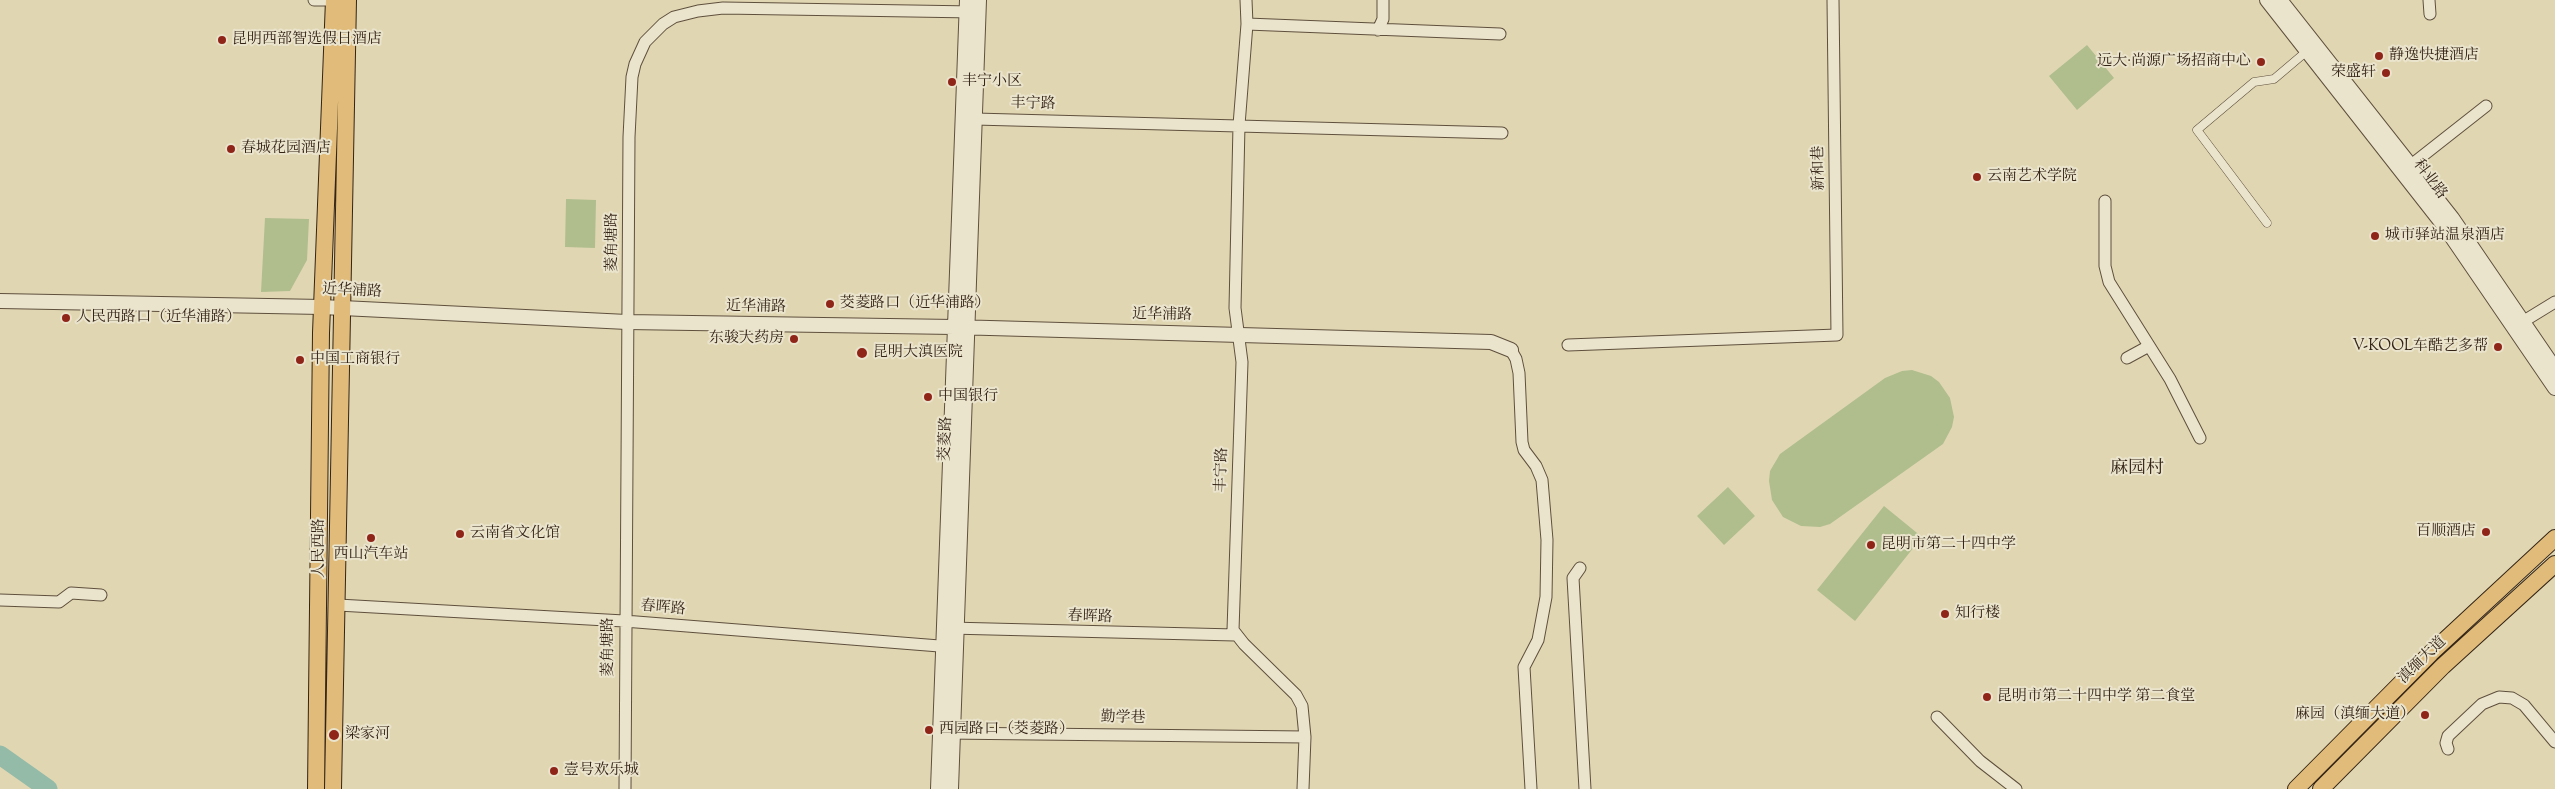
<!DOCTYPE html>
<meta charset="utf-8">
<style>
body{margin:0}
canvas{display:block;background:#e0d6b2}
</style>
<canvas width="2555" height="789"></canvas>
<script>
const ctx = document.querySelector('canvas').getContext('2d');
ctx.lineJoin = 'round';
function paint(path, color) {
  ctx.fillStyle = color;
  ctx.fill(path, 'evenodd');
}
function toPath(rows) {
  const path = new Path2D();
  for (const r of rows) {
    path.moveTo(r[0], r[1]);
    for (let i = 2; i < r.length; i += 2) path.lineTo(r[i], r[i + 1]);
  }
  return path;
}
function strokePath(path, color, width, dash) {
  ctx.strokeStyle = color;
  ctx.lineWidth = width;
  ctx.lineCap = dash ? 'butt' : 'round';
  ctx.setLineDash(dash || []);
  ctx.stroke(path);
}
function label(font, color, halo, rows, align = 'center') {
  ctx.font = font + ' "Sorts Mill Goudy","Noto Serif SC",serif';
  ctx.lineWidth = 4;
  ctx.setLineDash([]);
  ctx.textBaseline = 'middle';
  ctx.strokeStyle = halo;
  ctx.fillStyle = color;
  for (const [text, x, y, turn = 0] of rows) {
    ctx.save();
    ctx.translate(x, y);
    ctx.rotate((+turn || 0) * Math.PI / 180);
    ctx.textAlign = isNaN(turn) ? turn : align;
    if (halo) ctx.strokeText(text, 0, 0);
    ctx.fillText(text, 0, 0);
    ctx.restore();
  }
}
const green = toPath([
 [2087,45,2114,78,2077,110,2049,76],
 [566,199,596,200,595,248,565,247],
 [265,218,309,219,307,260,290,291,261,292],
 [1912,370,1931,376,1939,382,1950,398,1954,417,1952,427,1943,444,1830,524,1820,527,1801,526,1783,517,1772,500,1769,481,1770,471,1780,454,1885,378,1902,371],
 [1728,487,1755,516,1724,545,1697,516],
 [1884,506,1922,537,1855,621,1817,590]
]);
const river = toPath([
 [0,755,48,789]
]);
const pedestrian = toPath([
 [2267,223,2197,130,2254,82,2274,79,2307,51]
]);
const minor = toPath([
 [314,0,334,0],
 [1246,0,1247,24,1239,125,1235,308,1242,362,1233,630,1244,644,1296,695,1302,706,1305,737,1303,789],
 [2429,0,2430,14],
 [1247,24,1500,34],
 [1378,30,1383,19,1383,0],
 [975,119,1502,133],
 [2411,165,2486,106],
 [2105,201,2105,266,2109,282,2170,379,2200,438],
 [2524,321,2555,302],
 [1568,345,1837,335,1833,0],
 [1511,350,1516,359,1519,373,1522,442,1524,450,1536,466,1542,480,1547,540,1546,597,1538,640,1524,667,1531,789],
 [2127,358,2149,346],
 [1580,568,1573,578,1585,789],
 [0,600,59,602,71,593,101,595],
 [338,605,624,621,952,647],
 [950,628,1235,635],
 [1937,717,1980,761,2016,789],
 [945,733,1305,737],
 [2448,749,2446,743,2448,736,2482,704,2499,697,2512,698,2524,705,2555,742],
 [625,789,629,137,632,77,635,64,645,42,663,24,674,17,698,11,723,8,974,12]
]);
const tertiary = toPath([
 [2267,0,2445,227,2555,388],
 [2280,0,2452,218,2555,369],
 [0,301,322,307,627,322,954,327,1491,342,1511,350],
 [938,789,967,0],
 [951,789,979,0]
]);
const primary = toPath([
 [316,789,321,333,334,0],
 [333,789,348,0],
 [2296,789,2431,653,2555,538],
 [2321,789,2443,666,2555,564]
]);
const markers = [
 [222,40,5,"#8f2418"],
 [2379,56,5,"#8f2418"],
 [2261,62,5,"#8f2418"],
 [2386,73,5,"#8f2418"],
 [952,82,5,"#8f2418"],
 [231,149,5,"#8f2418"],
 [1977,177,5,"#8f2418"],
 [2375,236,5,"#8f2418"],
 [830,304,5,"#8f2418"],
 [66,318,5,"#8f2418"],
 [794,339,5,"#8f2418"],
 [2498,347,5,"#8f2418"],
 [862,353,6,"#8f2418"],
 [300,360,5,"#8f2418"],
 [928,397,5,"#8f2418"],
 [2486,532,5,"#8f2418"],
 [460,534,5,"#8f2418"],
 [371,538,5,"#8f2418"],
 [1871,545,5,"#8f2418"],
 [1945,614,5,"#8f2418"],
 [1987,697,5,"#8f2418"],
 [2425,715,5,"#8f2418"],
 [929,730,5,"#8f2418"],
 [334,735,6,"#8f2418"],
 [554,771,5,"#8f2418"]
];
const poiNames = [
 ["昆明西部智选假日酒店",232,40],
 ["静逸快捷酒店",2389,56],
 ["远大·尚源广场招商中心",2251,62,"right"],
 ["荣盛轩",2376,73,"right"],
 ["丰宁小区",962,82],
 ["春城花园酒店",241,149],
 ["云南艺术学院",1987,177],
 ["城市驿站温泉酒店",2385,236],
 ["茭菱路口（近华浦路）",840,304],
 ["人民西路口（近华浦路）",76,318],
 ["东骏大药房",784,339,"right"],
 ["V-KOOL车酷艺多帮",2488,347,"right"],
 ["昆明大滇医院",873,353],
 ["中国工商银行",310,360],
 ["中国银行",938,397],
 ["百顺酒店",2476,532,"right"],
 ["云南省文化馆",470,534],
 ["昆明市第二十四中学",1881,545],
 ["西山汽车站",371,555,"center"],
 ["知行楼",1955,614],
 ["昆明市第二十四中学 第二食堂",1997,697],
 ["麻园（滇缅大道）",2415,715,"right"],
 ["西园路口（茭菱路）",939,730],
 ["梁家河",345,735],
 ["壹号欢乐城",564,771]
];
const streetNames = [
 ["丰宁路",1033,105,1],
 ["新和巷",1820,168,-91],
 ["科业路",2429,180,53],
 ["菱角塘路",613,242,-90],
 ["近华浦路",352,292,3],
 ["近华浦路",756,308,1],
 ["近华浦路",1162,316,1],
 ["茭菱路",947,439,-88],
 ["丰宁路",1223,470,-88],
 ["人民西路",320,548,-90],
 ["春晖路",663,609,5],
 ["春晖路",1090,618,2],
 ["菱角塘路",609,647,-90],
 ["滇缅大道",2423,661,-44],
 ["勤学巷",1123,719,1]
];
const quarterNames = [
 ["麻园村",2137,470]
];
paint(green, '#b0be8e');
strokePath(river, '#94baa8', 19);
strokePath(pedestrian, '#5f503d', 9);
strokePath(minor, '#5f503d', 13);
strokePath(tertiary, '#5f503d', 16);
strokePath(primary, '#342416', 18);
strokePath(pedestrian, '#ebe4cd', 8);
strokePath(minor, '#ebe4cd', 11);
strokePath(tertiary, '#ebe4cd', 14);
strokePath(primary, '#e0bb79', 16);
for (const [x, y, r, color] of markers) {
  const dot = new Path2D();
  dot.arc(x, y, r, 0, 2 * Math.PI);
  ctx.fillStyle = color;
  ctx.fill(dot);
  strokePath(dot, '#ebe4cd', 2);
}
label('15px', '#342416', '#ebe4cd', poiNames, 'left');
label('15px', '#342416', '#ebe4cd', streetNames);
label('18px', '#342416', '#ebe4cd', quarterNames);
</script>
